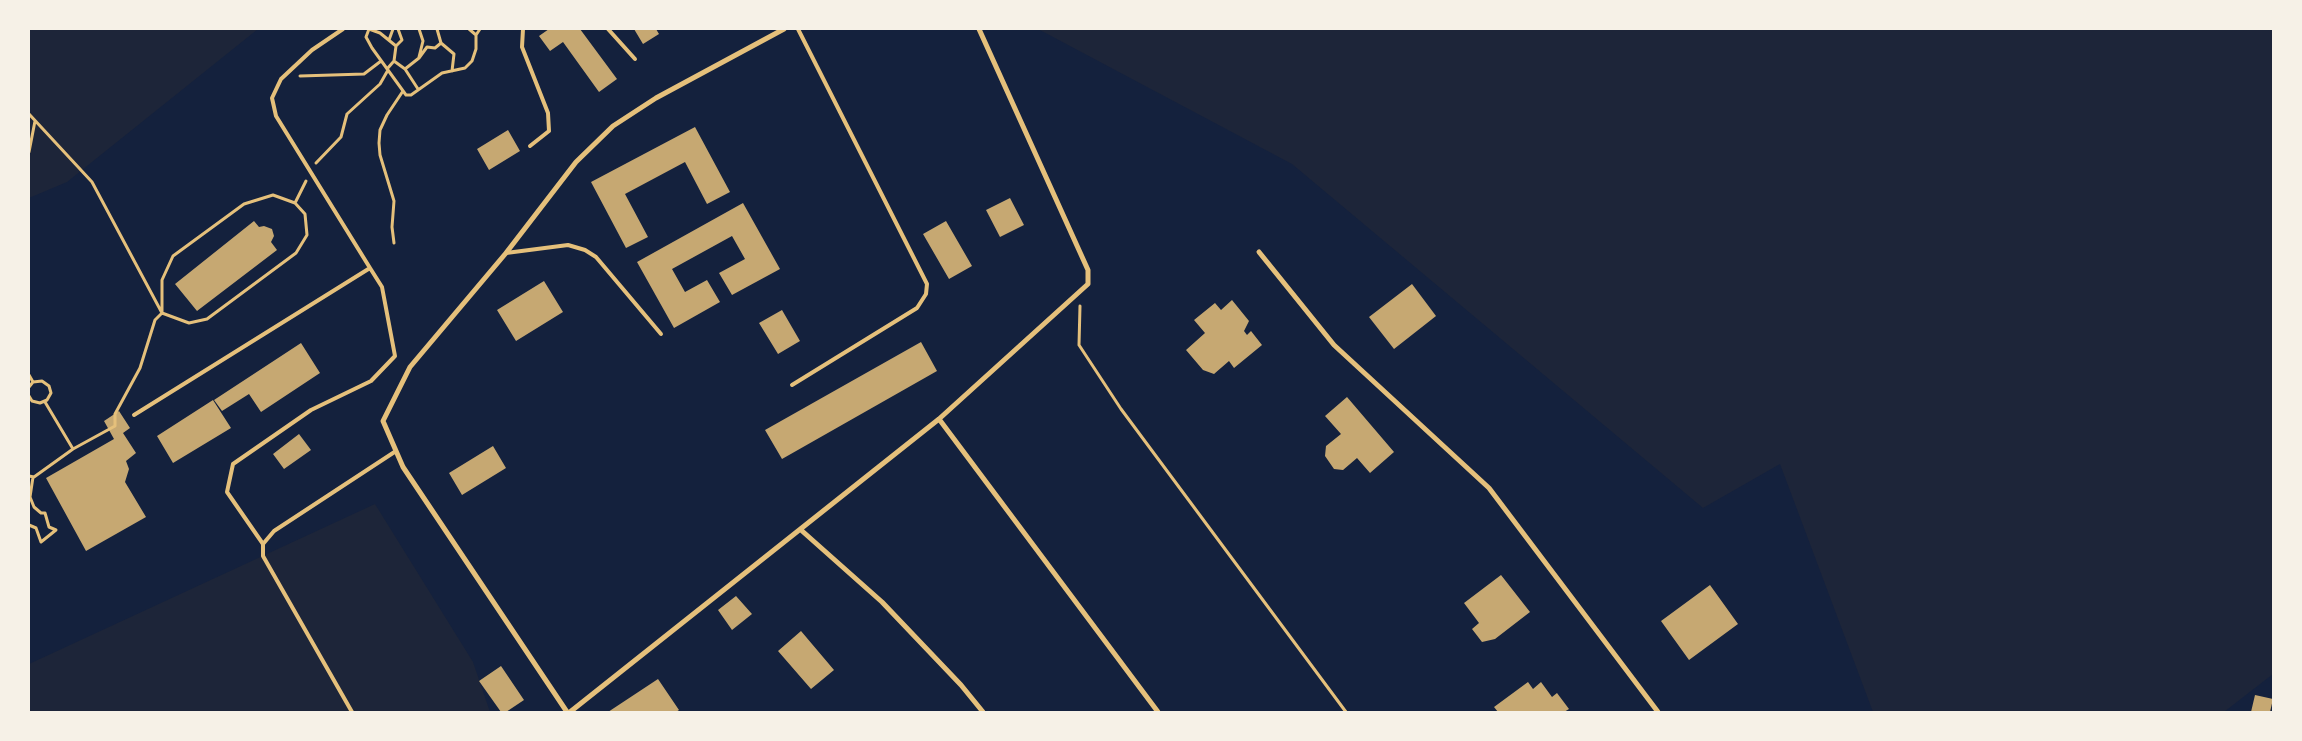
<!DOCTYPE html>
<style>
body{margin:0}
#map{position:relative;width:2302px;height:741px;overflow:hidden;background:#14213d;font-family:"Roboto Condensed",sans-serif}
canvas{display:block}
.frame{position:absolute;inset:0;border:30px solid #f6f1e7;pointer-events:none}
</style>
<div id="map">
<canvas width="2302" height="741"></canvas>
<div class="frame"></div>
</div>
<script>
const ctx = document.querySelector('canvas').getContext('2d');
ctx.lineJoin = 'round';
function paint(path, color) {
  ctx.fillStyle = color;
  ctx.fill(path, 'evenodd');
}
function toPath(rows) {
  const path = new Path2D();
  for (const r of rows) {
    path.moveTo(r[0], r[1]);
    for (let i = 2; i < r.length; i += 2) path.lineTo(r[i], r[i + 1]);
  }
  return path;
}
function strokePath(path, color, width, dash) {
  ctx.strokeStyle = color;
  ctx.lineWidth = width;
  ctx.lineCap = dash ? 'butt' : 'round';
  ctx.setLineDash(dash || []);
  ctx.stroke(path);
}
const green = toPath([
 [29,29,258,29,67,182,29,198],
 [1038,29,2273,29,2273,674,2224,712,1873,712,1780,464,1703,508,1292,164],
 [375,504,473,662,490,712,29,712,29,664]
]);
const building = toPath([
 [549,29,580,29,617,79,599,92,563,42,550,51,539,36],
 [634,29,656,29,659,34,643,44],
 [695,127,730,192,707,204,685,162,625,194,648,237,626,248,591,182],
 [508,130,520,151,489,170,477,149],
 [1010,198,1024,225,1000,237,986,210],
 [743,203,780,269,732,295,719,273,745,259,732,236,672,269,685,292,707,280,720,302,674,328,637,262],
 [254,221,259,227,264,226,272,229,274,236,271,242,277,250,197,311,175,284],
 [946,221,972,266,949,279,923,234],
 [544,281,563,312,516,341,497,310],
 [1412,284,1436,316,1394,349,1369,317],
 [1232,300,1249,321,1244,331,1247,335,1251,331,1262,345,1234,368,1229,361,1214,374,1203,370,1186,350,1205,333,1194,320,1215,303,1221,310],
 [782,310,800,341,778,354,759,323],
 [921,342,937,371,782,459,765,430],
 [301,343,320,373,261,412,249,394,222,411,214,400],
 [1347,397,1394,452,1370,473,1357,458,1343,470,1334,469,1325,456,1326,446,1341,434,1325,416],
 [213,400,231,428,173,463,157,436],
 [119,411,130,428,123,433,136,453,126,461,129,469,125,482,146,517,86,551,46,478,114,439,104,421],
 [299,434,311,450,284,469,273,454],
 [493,446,506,468,462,495,449,473],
 [1501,575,1530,612,1495,639,1482,642,1472,629,1479,623,1464,603],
 [1710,585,1738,624,1689,660,1661,621],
 [736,596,752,614,732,630,718,610],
 [801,631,834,670,811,689,778,651],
 [501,666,524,700,506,712,501,712,479,681],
 [658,679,679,710,676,712,608,712],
 [1528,682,1533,689,1541,682,1552,697,1557,693,1569,709,1564,712,1498,712,1494,707],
 [2255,695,2273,699,2270,712,2251,712]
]);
const path = toPath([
 [369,29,366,37,372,48,406,95,411,95,442,73,465,68,472,61,476,49,476,35,469,29],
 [369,29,380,33,396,46,394,61,387,69],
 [419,29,423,41,419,57],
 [437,29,441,43,454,54,452,71],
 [476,35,480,29],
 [389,40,393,29],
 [396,46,402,40,398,29],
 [394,61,405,69,419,58,427,47,435,48,441,43],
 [405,69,418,89],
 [300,76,364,74,381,61],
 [29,114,92,182,162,313,189,323,207,319,296,253,307,235,305,214,295,203,273,195,244,204,173,256,162,280,162,313,155,320,140,368,115,414,115,426,73,449,45,402],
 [29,152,35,121],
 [316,163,341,137,347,114,380,84,388,70],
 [295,203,306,181],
 [394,243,392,227,394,201,380,155,379,143,380,130,387,115,403,91],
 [1080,306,1079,345,1121,409,1346,712],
 [29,375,33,382],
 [29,387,33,382,42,381,49,386,51,393,47,400,40,403,32,401,29,396],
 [29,476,34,477,73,449],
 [29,525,36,528,41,542,56,530,49,527,45,513,41,513,34,507,30,497,33,477]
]);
const service = toPath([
 [523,29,522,47,548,113,549,131,530,146],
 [608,29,635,59],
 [506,253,568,245,585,250,596,257,661,334],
 [792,385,917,308,926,294,927,284,798,29],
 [134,415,370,268,276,116,272,98,281,79,312,50,343,29],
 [263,544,227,492,233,464,311,410,371,381,395,356,382,287,370,268],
 [352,712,263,556,263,544,274,531,396,451]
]);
const minor = toPath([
 [1259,252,1334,345,1489,488,1658,712],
 [939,419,1158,712],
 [801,530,882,602,961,685,983,712],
 [567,712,403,467,383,421,410,367,506,253,576,162,613,126,656,98,784,29],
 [570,712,939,419,1088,284,1088,270,979,29]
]);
paint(green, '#1d2539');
paint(building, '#c6a872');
strokePath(path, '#e5c07b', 3);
strokePath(service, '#e5c07b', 4);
strokePath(minor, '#e5c07b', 5);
</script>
